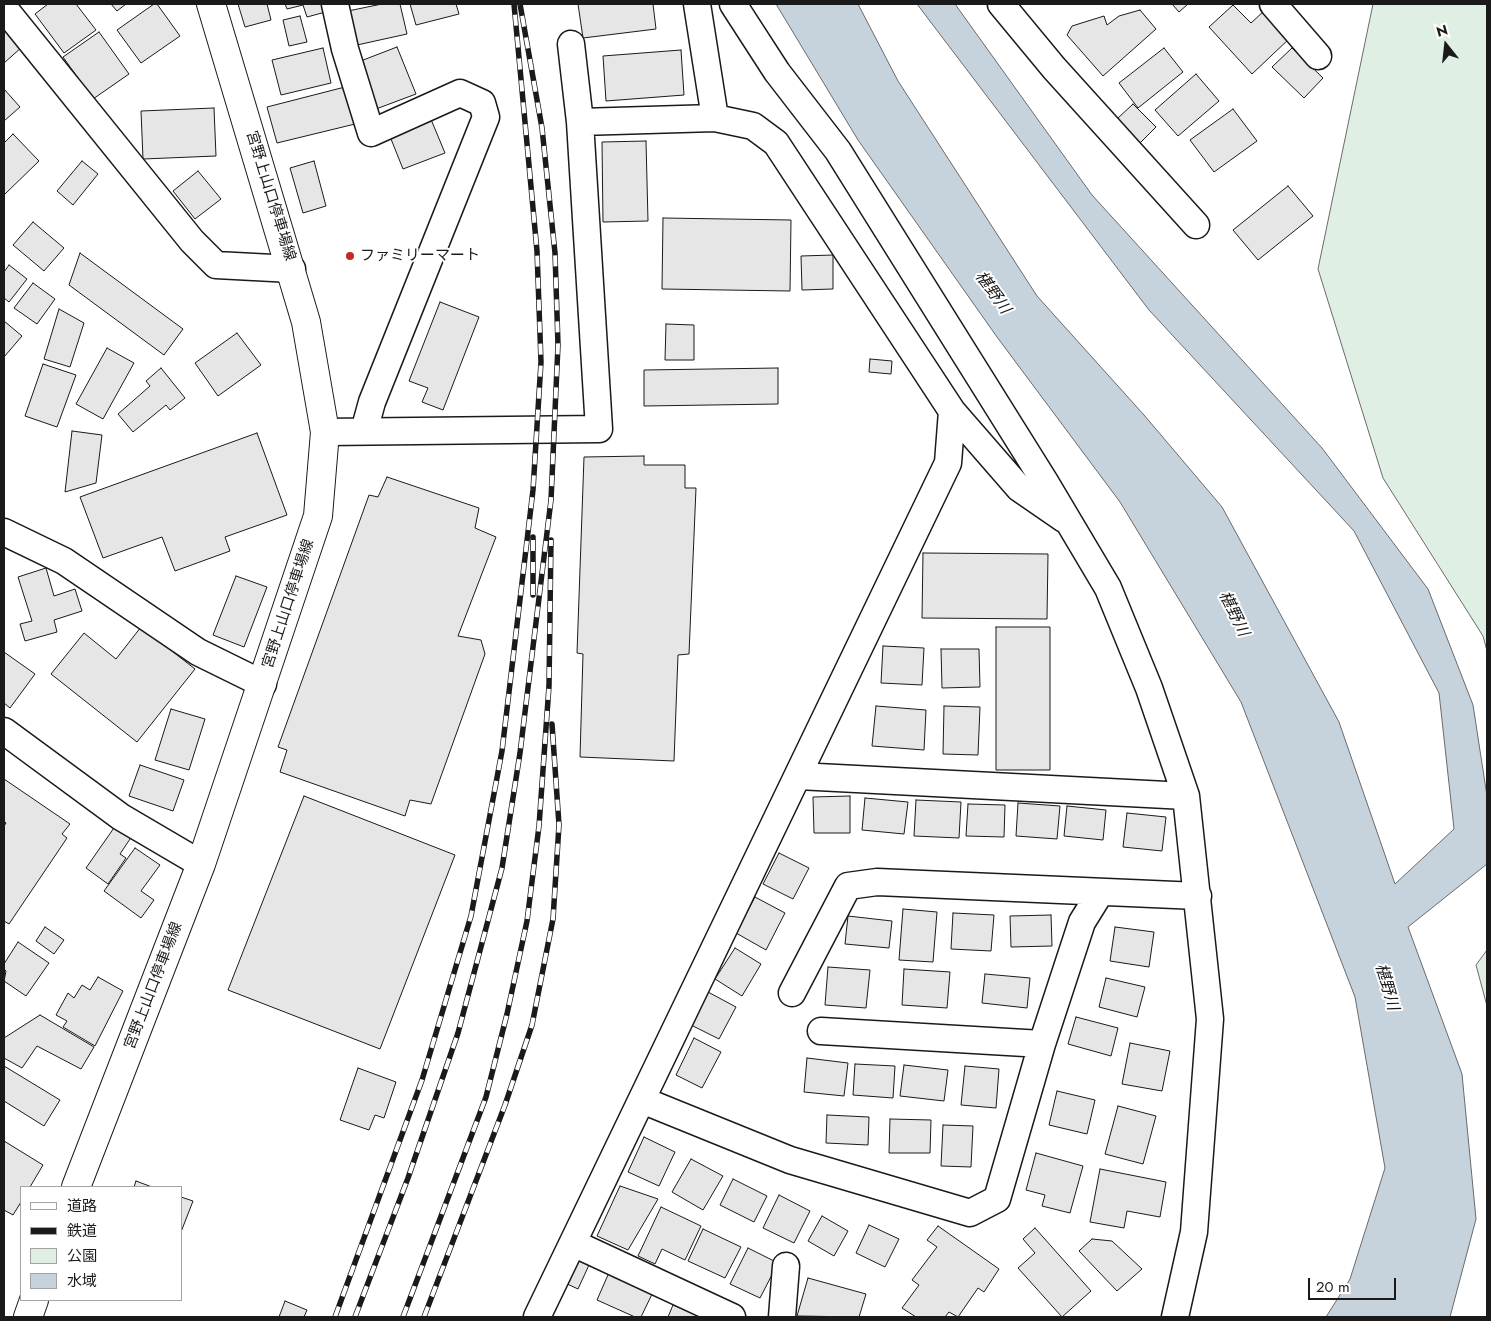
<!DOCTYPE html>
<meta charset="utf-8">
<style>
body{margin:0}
#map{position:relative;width:1491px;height:1321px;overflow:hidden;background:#fff;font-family:Jost,"Noto Sans JP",sans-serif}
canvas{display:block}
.frame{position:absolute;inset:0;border:5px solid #1a1a1a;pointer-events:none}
.legend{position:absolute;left:20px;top:1186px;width:162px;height:115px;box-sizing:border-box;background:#fff;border:1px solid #a3a3a3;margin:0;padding:6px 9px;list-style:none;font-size:15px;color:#1a1a1a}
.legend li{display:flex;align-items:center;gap:10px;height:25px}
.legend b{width:25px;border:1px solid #a3a3a3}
.north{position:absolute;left:1421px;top:20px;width:50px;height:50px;-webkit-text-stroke:4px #fff;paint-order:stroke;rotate:344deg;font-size:14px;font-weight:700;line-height:20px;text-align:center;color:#1a1a1a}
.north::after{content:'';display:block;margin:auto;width:18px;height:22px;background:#1a1a1a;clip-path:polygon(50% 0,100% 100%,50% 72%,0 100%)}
.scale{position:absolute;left:1308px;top:1278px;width:88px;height:22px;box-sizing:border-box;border:2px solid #1a1a1a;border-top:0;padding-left:6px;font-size:15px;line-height:18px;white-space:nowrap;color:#1a1a1a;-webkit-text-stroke:4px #fff;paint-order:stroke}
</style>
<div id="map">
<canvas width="1491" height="1321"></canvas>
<div class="frame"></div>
<ul class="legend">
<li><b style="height:6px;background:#fff"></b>道路</li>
<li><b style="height:6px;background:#1a1a1a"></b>鉄道</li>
<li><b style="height:14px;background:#e0efe3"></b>公園</li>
<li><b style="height:14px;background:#c6d2dc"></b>水域</li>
</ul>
<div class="north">N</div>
<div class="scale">20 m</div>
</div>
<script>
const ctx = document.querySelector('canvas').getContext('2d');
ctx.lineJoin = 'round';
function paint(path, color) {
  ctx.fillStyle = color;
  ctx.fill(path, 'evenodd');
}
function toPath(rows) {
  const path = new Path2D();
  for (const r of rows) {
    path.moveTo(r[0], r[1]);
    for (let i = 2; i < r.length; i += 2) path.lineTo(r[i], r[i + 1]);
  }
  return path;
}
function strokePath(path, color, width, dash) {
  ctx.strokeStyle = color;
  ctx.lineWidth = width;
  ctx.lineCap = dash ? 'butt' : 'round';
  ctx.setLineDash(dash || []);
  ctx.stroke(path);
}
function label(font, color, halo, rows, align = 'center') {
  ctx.font = font + ' Jost,"Noto Sans JP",sans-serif';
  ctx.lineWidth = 4;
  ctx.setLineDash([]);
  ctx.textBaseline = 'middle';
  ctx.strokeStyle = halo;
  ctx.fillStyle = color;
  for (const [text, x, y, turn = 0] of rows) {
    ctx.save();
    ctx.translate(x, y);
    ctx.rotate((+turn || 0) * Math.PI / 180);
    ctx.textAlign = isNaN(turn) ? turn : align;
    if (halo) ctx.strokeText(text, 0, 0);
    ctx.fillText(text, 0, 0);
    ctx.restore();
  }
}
const green = toPath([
 [1373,4,1487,4,1487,651,1483,636,1383,478,1318,269,1373,4],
 [1487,950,1487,1006,1476,965,1487,950]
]);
const water = toPath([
 [776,4,858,4,898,81,1037,296,1144,415,1222,507,1339,722,1395,884,1454,829,1439,693,1354,531,1149,310,917,4,955,4,1092,195,1322,448,1428,589,1473,705,1487,796,1487,864,1408,927,1462,1074,1476,1219,1450,1317,1326,1317,1350,1279,1385,1168,1355,997,1241,702,1120,502,997,337,858,140,776,4]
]);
const building = toPath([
 [48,4,76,4,96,30,64,53,35,14,48,4],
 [111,4,126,4,117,11,111,4],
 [154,4,157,4,180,36,141,63,117,30,154,4],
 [238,4,267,4,271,20,245,27,238,4],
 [285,4,331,4,333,10,307,17,303,5,287,9,285,4],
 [382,4,400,4,407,34,357,45,348,11,382,4],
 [410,4,456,4,459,14,416,25,410,4],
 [578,4,653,4,656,29,583,38,578,4],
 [1172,4,1188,4,1179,12,1172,4],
 [1233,5,1251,23,1264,11,1290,38,1252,74,1209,27,1233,5],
 [1140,10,1156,29,1103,76,1067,35,1072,26,1104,16,1107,25,1119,16,1140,10],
 [300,16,307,42,289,46,283,20,300,16],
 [4,28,22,47,4,63,4,28],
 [99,32,129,74,93,99,63,57,99,32],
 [397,47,416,94,376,109,358,62,397,47],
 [323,48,331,83,281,95,272,60,323,48],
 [1164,48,1183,72,1138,108,1119,83,1164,48],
 [1292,48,1323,78,1304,98,1272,67,1292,48],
 [681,50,684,95,606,101,603,56,681,50],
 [1196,74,1219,101,1178,136,1155,110,1196,74],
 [345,87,355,124,277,143,267,107,345,87],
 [4,89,20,107,4,121,4,89],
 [1133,104,1156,127,1140,143,1117,119,1133,104],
 [214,108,216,156,143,159,141,111,214,108],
 [1233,109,1257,141,1214,172,1190,140,1233,109],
 [430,117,445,153,403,169,389,134,430,117],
 [13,134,39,161,4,195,4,143,13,134],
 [646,141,648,221,603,222,602,142,646,141],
 [82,161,98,174,73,205,57,191,82,161],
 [314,161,326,206,303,213,290,168,314,161],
 [198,171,221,199,195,219,173,191,198,171],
 [1288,186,1313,216,1258,260,1233,230,1288,186],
 [663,218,791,220,790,291,662,289,663,218],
 [33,222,64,248,44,271,13,245,33,222],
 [80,253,183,329,164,355,69,285,80,253],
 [833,255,833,289,802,290,801,256,833,255],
 [9,265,27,279,9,302,4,298,4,272,9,265],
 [33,283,55,299,37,324,14,308,33,283],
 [440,302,479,317,443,410,422,402,428,388,409,381,440,302],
 [59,309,84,323,70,367,44,359,59,309],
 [4,321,22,336,4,357,4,321],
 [666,324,694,325,694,360,665,360,666,324],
 [237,333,261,365,218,396,195,363,237,333],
 [107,348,134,363,103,419,76,404,107,348],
 [870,359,892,361,891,374,869,372,870,359],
 [43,364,76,375,57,427,25,416,43,364],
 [161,368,185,398,170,410,166,405,133,432,118,414,150,386,146,381,161,368],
 [778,368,778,404,644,406,644,370,778,368],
 [72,431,102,435,96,483,65,492,72,431],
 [257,433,287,515,225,537,230,551,175,571,162,537,103,558,80,497,257,433],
 [644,456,644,465,685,465,685,488,696,488,689,654,678,655,674,761,580,757,583,654,577,653,584,457,644,456],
 [387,477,479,508,475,528,496,537,458,636,481,640,485,654,431,804,410,800,405,816,280,772,287,750,278,747,369,495,378,497,387,477],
 [923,553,1048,554,1047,619,922,618,923,553],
 [46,568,54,596,75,589,82,611,54,620,57,632,25,641,20,624,32,621,18,577,46,568],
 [236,576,267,587,244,647,213,635,236,576],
 [141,627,195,669,137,742,51,674,84,633,116,659,141,627],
 [996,627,1050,627,1050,770,996,770,996,627],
 [883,646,924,648,922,685,881,683,883,646],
 [941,649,979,649,980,687,942,688,941,649],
 [4,652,35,674,10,708,4,703,4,652],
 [876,706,926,710,924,750,872,746,876,706],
 [944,706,980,707,978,755,943,754,944,706],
 [171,709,205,719,189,770,155,760,171,709],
 [140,765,184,780,173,811,129,796,140,765],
 [4,779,70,824,62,834,67,838,9,924,4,921,4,826,6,823,4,821,4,779],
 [304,796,455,855,380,1049,228,990,304,796],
 [850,796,850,833,814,833,813,797,850,796],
 [865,798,908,802,904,834,862,830,865,798],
 [916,800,961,802,959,838,914,836,916,800],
 [1018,803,1060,806,1057,839,1016,836,1018,803],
 [968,804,1005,805,1004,837,966,836,968,804],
 [1067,806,1106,810,1103,840,1064,836,1067,806],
 [1127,813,1166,817,1162,851,1123,847,1127,813],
 [116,825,132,836,120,854,126,858,108,884,86,868,116,825],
 [135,848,160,865,141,891,154,900,141,918,104,891,135,848],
 [779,853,809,868,793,899,763,884,779,853],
 [755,897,785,913,766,950,736,933,755,897],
 [903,909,937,912,933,962,899,960,903,909],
 [953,913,994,915,991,951,951,949,953,913],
 [1051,915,1052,946,1011,947,1010,916,1051,915],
 [848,916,892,921,889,948,845,944,848,916],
 [45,927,64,940,54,954,36,941,45,927],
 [1115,927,1154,932,1149,967,1110,961,1115,927],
 [18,942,49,963,26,996,4,981,6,971,4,969,4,964,18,942],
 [735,948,761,964,742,996,715,979,735,948],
 [828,967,870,970,866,1008,825,1005,828,967],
 [904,969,950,972,947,1008,902,1005,904,969],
 [985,974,1030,978,1027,1008,982,1003,985,974],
 [98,977,123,991,95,1046,63,1027,67,1021,56,1015,68,993,74,998,82,985,90,990,98,977],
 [1106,978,1145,987,1137,1017,1099,1007,1106,978],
 [708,992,736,1007,719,1039,691,1025,708,992],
 [40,1015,94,1047,81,1069,37,1046,22,1068,4,1058,4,1038,40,1015],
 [1076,1017,1118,1028,1111,1056,1068,1044,1076,1017],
 [694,1038,721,1052,702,1088,676,1075,694,1038],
 [1130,1043,1170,1051,1162,1091,1122,1084,1130,1043],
 [807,1058,848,1063,844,1096,804,1092,807,1058],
 [855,1064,895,1066,893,1098,853,1095,855,1064],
 [904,1065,948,1070,944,1101,900,1096,904,1065],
 [4,1066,60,1100,44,1126,4,1101,4,1066],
 [965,1066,999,1069,996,1108,961,1105,965,1066],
 [358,1068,396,1082,384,1118,375,1115,369,1130,340,1120,358,1068],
 [1057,1091,1095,1100,1087,1134,1049,1125,1057,1091],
 [1118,1106,1156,1116,1143,1164,1105,1154,1118,1106],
 [827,1115,869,1117,868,1145,826,1143,827,1115],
 [890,1119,931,1120,930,1153,889,1153,890,1119],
 [943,1125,973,1126,971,1167,941,1166,943,1125],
 [644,1137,675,1152,659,1186,628,1172,644,1137],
 [4,1141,43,1165,30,1187,21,1187,21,1202,13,1215,4,1210,4,1141],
 [1036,1153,1083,1166,1070,1213,1042,1206,1045,1195,1026,1190,1036,1153],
 [691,1159,723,1176,703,1210,672,1192,691,1159],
 [1100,1169,1166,1182,1160,1217,1127,1211,1124,1228,1090,1222,1100,1169],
 [733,1179,767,1196,754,1222,720,1205,733,1179],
 [136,1181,152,1187,134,1187,136,1181],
 [620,1186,658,1199,628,1250,597,1236,620,1186],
 [779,1195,810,1211,794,1243,763,1228,779,1195],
 [181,1197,193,1201,181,1232,181,1197],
 [661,1207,701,1226,685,1260,662,1249,655,1264,638,1256,661,1207],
 [822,1216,848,1231,834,1256,808,1241,822,1216],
 [869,1225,899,1239,885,1267,856,1253,869,1225],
 [938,1226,999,1269,984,1292,978,1288,958,1317,949,1312,945,1317,916,1317,902,1308,919,1285,912,1280,937,1247,927,1240,938,1226],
 [1035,1228,1091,1291,1062,1317,1018,1268,1035,1253,1023,1239,1035,1228],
 [703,1229,741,1247,725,1278,688,1261,703,1229],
 [1092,1239,1112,1241,1142,1269,1117,1291,1079,1251,1092,1239],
 [748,1248,778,1263,760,1298,730,1284,748,1248],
 [574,1258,589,1265,578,1289,563,1282,574,1258],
 [611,1268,655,1288,641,1317,635,1317,597,1300,611,1268],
 [808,1278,866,1294,859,1317,797,1316,808,1278],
 [285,1301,307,1310,304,1317,279,1317,285,1301],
 [673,1305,702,1317,668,1317,673,1305]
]);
const street = toPath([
 [335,4,345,49,371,133,460,93,482,103,486,117,372,402,364,431],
 [697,4,715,118],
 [733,4,777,72,838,151,1045,482,1108,588,1149,688,1186,796,1210,1019,1194,1232,1175,1317],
 [1001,4,1054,68,1196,225],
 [1273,4,1318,56],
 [4,8,192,241,216,265,292,269],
 [571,44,580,122],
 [325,432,599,429,580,122,715,118,753,126,776,143,952,411,1019,488,1064,519],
 [4,532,64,561,198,652,263,684],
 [4,731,121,817,201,864],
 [798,776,1186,796],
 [792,993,848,886,877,882,1198,896],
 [821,1031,1042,1044,1082,922,1100,893],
 [642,1100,790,1160,970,1213,997,1199,1042,1044],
 [573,1243,732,1317],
 [537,1317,948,463,952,411],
 [782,1317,786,1266]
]);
const secondary = toPath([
 [76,1187,201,864,318,516,325,432,306,322,211,4],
 [28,1317,34,1300]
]);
const rail = toPath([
 [533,595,533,537],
 [335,1317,422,1080,471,916,502,751,533,490,541,362,537,251,514,4],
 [355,1317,408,1178,458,1033,502,868,520,753,551,500,558,345,555,253,542,128,520,4],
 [403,1317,486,1097,507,1014,527,921,539,826,549,686,551,540],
 [424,1317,505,1105,532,1025,553,919,559,825,552,724]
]);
const markers = [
 [350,256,5,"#c62828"]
];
const streetNames = [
 ["宮野上山口停車場線",270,196,73],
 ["宮野上山口停車場線",289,604,-72],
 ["宮野上山口停車場線",154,986,-69]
];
const poiNames = [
 ["ファミリーマート",360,256]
];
const waterNames = [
 ["椹野川",992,293,54],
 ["椹野川",1233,614,64],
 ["椹野川",1386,987,74]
];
paint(green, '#e0efe3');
strokePath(green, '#6a6a6a', 1);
paint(water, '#c6d2dc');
strokePath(water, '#6a6a6a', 1);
paint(building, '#e6e6e6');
strokePath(building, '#1a1a1a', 1);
strokePath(street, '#1a1a1a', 29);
strokePath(secondary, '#1a1a1a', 30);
strokePath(street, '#fff', 26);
strokePath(secondary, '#fff', 28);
strokePath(rail, '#1a1a1a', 5.5);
strokePath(rail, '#fff', 4, [11]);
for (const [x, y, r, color] of markers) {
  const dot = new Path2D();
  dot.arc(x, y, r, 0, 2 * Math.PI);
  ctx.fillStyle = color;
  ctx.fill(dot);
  strokePath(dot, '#fff', 2);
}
label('15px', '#1a1a1a', '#fff', streetNames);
label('15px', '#1a1a1a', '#fff', poiNames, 'left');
label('italic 16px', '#1a1a1a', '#fff', waterNames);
</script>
